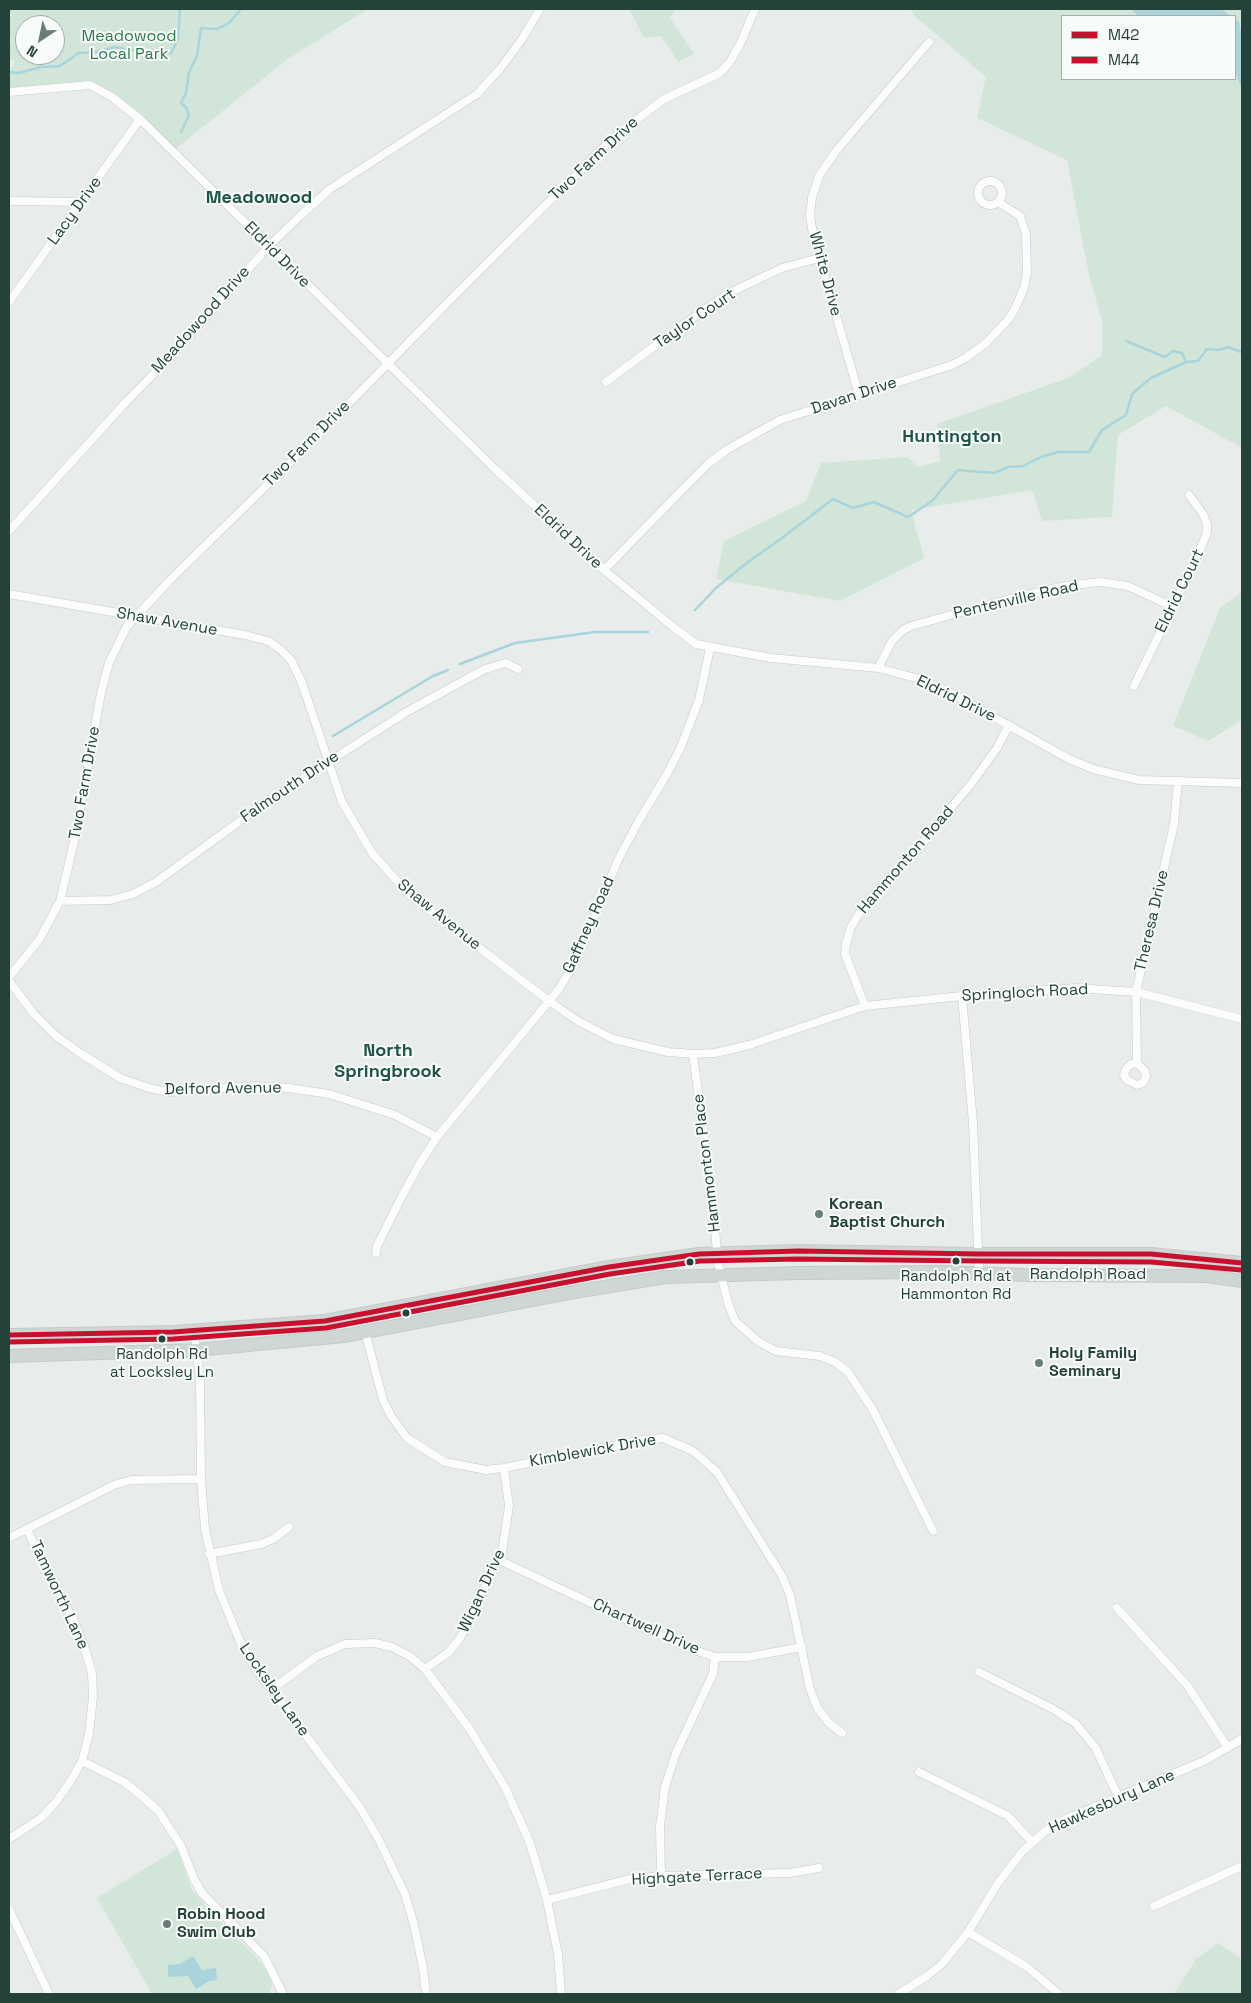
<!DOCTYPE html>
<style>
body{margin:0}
#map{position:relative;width:1251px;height:2003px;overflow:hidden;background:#e8edeb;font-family:"Space Grotesk",sans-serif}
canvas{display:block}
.frame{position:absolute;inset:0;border:10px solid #24423a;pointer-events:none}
.legend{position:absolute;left:1061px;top:15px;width:175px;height:65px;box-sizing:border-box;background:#f7fbf9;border:1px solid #a3b1ad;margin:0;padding:6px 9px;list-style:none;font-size:15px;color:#24423a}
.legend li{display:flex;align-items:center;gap:10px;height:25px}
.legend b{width:25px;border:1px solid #a3b1ad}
.north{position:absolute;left:15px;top:15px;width:50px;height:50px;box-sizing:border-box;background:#f7fbf9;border:1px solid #a3b1ad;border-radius:50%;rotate:214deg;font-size:14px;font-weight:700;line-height:20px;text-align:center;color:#24423a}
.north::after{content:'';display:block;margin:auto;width:18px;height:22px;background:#697e78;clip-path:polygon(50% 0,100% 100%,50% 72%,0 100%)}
</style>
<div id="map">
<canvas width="1251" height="2003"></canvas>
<div class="frame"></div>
<ul class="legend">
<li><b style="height:6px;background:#c8102e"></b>M42</li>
<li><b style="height:6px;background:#c8102e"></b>M44</li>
</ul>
<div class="north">N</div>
</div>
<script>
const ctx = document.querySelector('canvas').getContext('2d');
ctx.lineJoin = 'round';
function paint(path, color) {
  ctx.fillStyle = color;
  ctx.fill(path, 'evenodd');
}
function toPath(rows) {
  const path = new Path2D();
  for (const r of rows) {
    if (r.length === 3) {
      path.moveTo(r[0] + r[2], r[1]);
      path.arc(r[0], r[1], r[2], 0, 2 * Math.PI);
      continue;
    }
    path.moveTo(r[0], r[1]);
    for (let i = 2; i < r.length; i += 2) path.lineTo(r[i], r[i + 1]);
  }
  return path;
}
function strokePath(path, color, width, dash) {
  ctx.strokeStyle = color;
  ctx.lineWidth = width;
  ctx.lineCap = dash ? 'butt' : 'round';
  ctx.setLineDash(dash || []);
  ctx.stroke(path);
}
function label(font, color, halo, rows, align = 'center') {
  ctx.font = font + ' "Space Grotesk",sans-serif';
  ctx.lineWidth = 4;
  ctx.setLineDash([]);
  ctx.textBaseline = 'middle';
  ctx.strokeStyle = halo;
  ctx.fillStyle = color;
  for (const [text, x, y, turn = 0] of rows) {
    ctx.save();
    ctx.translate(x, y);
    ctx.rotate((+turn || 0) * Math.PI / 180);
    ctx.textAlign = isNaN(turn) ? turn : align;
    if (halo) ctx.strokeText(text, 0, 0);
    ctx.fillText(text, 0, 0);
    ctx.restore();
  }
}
const green = toPath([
 [9,9,368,9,286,60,173,151,140,119,90,85,9,92,9,73,16,60,9,60],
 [25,25,55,25,55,55,25,55],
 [629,9,676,9,670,18,694,54,678,62,661,36,644,38],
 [910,9,1242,9,1242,448,1166,406,1118,435,1112,517,1042,521,1032,490,911,510,924,558,840,601,716,579,724,541,806,501,821,463,908,457,917,467,940,461,937,424,1068,378,1102,355,1102,320,1089,276,1067,160,977,118,986,77,916,17],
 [1062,16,1235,16,1235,79,1062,79],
 [1242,592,1242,720,1208,741,1173,726,1220,608],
 [177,1849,192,1890,209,1910,256,1957,269,1974,272,1985,269,1994,152,1994,97,1898],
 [1218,1943,1242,1959,1242,1994,1174,1994,1196,1959]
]);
const water = toPath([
 [1131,9,1221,9,1231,16,1138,16],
 [1235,19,1239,22,1242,37,1242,89,1235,72],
 [193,1956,202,1970,216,1968,217,1980,209,1981,196,1989,188,1976,168,1977,168,1965,180,1964]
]);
const stream = toPath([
 [9,72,19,73,41,67,60,66,79,53,96,52,115,47,137,51,148,56,171,53,178,39,180,9],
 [181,132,189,115,186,107,181,103,186,93,189,72,197,56,201,28,217,29,229,23,241,9],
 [1126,341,1165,357,1173,351,1182,353,1186,362,1198,361,1207,349,1218,350,1228,347,1241,352,1242,350],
 [695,610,716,588,748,562,782,538,833,499,853,508,874,502,908,517,932,501,958,470,994,473,1008,467,1023,466,1041,457,1058,452,1089,452,1102,430,1126,415,1132,394,1151,378,1186,362],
 [460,664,515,643,595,632,648,632],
 [333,736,433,676,448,670]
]);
const street = toPath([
 [9,92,90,85,112,97,140,119,493,467,604,570,672,626,696,644,771,658,878,668,916,678,947,691,1069,759,1093,769,1139,780,1242,783],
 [990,193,12],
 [9,201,81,202],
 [9,302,140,119],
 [606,382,687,322,727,294,782,268,819,258],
 [859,395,813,235,810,215,812,198,819,176,836,151,929,42],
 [9,531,125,403,171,356,269,246,301,215,330,189,477,94,500,69,522,39,540,9],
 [604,570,682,490,709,463,728,449,780,420,952,365,967,357,986,343,1007,321,1015,309,1024,288,1027,272,1026,234,1020,216,998,202],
 [9,594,245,635,268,641,280,649,291,660,302,683,342,802,372,853,389,872,410,895,549,1001,578,1021,613,1039,668,1052,693,1054,715,1053,749,1045,865,1006,962,996,1075,988,1136,992,1242,1019],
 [878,668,892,641,903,630,911,626,1006,600,1065,586,1100,582,1128,586,1173,607],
 [1134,686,1197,557,1207,533,1207,524,1203,514,1189,495],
 [60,901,111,900,133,894,156,882,269,800,408,711,485,669,506,663,518,669],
 [9,977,39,940,60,901,75,838,101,693,109,663,127,626,172,578,312,441,457,293,614,137,664,99,720,73,730,62,741,42,755,9],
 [9,981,34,1014,56,1036,80,1053,120,1078,152,1089,171,1092,255,1086,288,1088,329,1094,395,1115,437,1137],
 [962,996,973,1123,979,1273],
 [865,1006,845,954,846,944,851,927,860,912,876,892,906,860,920,848,932,830,971,784,997,748,1009,725],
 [693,1054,712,1196,718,1263,728,1303,735,1321,759,1342,776,1351,820,1356,835,1362,848,1372,873,1410,933,1531],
 [1137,1063,1145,1071,1146,1077,1143,1083,1137,1085,1127,1080,1124,1075,1126,1069,1131,1064,1137,1063,1136,992,1174,824,1178,781],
 [376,1253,377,1246,401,1198,420,1163,437,1137,559,989,576,960,619,858,637,824,668,772,680,749,699,700,710,648],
 [194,1331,200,1380,201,1479,205,1529,219,1590,241,1644,255,1668,359,1806,378,1838,405,1894,414,1925,423,1968,426,1994],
 [365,1331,383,1400,391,1416,407,1438,445,1462,486,1470,504,1468,643,1440,663,1438,693,1451,717,1472,782,1576,790,1595,810,1689,818,1709,829,1723,842,1733],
 [9,1538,114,1485,131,1480,201,1479],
 [209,1554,261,1544,273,1539,289,1527],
 [499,1560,683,1646,715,1657,748,1657,802,1647],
 [1117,1608,1187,1685,1228,1748],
 [425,1669,449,1652,460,1638,502,1553,509,1506,504,1468],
 [979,1672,1053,1709,1075,1723,1095,1747,1118,1796],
 [271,1690,317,1656,345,1644,375,1643,392,1647,411,1657,425,1669,469,1728,505,1787,530,1843,547,1900,558,1954,561,1994],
 [82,1761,124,1782,142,1796,159,1812,181,1846,194,1879,202,1893,264,1956,283,1994],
 [919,1772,1008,1816,1032,1842],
 [9,1839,41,1818,56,1802,70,1782,82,1761,89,1734,93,1697,92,1673,84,1646,74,1621,27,1530],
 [661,1876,660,1826,665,1787,676,1753,713,1674,715,1657],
 [547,1900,629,1879,661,1876,790,1873,819,1868],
 [1154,1906,1242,1866],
 [9,1909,49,1994],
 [968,1932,1027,1967,1059,1994],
 [898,1994,927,1976,942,1964,968,1932,998,1883,1022,1852,1044,1832,1066,1819,1204,1761,1242,1739]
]);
const primary = toPath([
 [9,1335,173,1332,325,1321,609,1267,699,1254,798,1251,979,1254,1151,1254,1242,1263],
 [9,1356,196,1350,344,1336,574,1292,666,1277,797,1273,946,1272,1028,1275,1207,1276,1242,1281]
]);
const bus1 = toPath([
 [9,1335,173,1332,325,1321,609,1267,699,1254,798,1251,979,1254,1151,1254,1242,1263]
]);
const bus2 = toPath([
 [9,1342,173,1339,326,1328,610,1274,700,1261,798,1259,979,1261,1151,1262,1241,1270]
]);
const markers = [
 [819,1214,5,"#697e78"],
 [956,1261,4.5,"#24423a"],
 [690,1262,4.5,"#24423a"],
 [406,1313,4.5,"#24423a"],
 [162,1339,4.5,"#24423a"],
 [1039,1363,5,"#697e78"],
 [167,1924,5,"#697e78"]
];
const busNames = [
 ["Randolph Rd at",956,1277],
 ["Hammonton Rd",956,1295],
 ["Randolph Rd",162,1355],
 ["at Locksley Ln",162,1373]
];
const parkNames = [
 ["Meadowood",129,37],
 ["Local Park",129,55]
];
const streetNames = [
 ["Two Farm Drive",594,159,-43],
 ["Lacy Drive",75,211,-54],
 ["Eldrid Drive",277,255,45],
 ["White Drive",825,274,75],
 ["Taylor Court",695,319,-34],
 ["Meadowood Drive",201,320,-48],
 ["Davan Drive",854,396,-18],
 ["Two Farm Drive",307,444,-45],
 ["Eldrid Drive",568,537,43],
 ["Eldrid Court",1180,591,-64],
 ["Pentenville Road",1016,600,-13],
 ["Shaw Avenue",167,622,10],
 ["Eldrid Drive",956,699,26],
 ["Two Farm Drive",85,783,-80],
 ["Falmouth Drive",290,787,-34],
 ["Hammonton Road",906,860,-49],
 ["Shaw Avenue",439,915,39],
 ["Theresa Drive",1152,921,-77],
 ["Gaffney Road",589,925,-66],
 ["Springloch Road",1025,993,-3],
 ["Delford Avenue",223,1089,-1],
 ["Hammonton Place",707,1163,-97],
 ["Randolph Road",1088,1275],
 ["Kimblewick Drive",593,1451,-10],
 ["Wigan Drive",482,1591,-65],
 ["Tamworth Lane",59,1595,65],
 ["Chartwell Drive",646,1627,24],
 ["Locksley Lane",274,1690,55],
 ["Hawkesbury Lane",1112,1802,-24],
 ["Highgate Terrace",697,1877,-3]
];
const poiNames = [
 ["Korean",829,1205],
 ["Baptist Church",829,1223],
 ["Holy Family",1049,1354],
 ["Seminary",1049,1372],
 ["Robin Hood",177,1915],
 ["Swim Club",177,1933]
];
const neighbourhoodNames = [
 ["Meadowood",259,198],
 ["Huntington",952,437],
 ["North",388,1051],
 ["Springbrook",388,1072]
];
paint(green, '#d1e6d8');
paint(water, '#a9d4db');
strokePath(stream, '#a9d4db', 2.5);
strokePath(street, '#c5cac8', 9);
strokePath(primary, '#c3ccc9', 14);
strokePath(street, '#fcfcfc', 8);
strokePath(primary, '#cfd7d5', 12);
strokePath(bus1, '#c8102e', 5);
strokePath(bus2, '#c8102e', 5);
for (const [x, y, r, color] of markers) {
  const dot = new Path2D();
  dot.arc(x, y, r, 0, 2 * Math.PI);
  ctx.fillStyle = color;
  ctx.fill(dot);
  strokePath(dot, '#f7fbf9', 2);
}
label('15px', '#24423a', '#f7fbf9', busNames);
label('16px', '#2d7a4b', '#f7fbf9', parkNames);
label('16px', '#24423a', '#f7fbf9', streetNames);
label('bold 16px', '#24423a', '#f7fbf9', poiNames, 'left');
label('bold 18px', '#1f5548', '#f7fbf9', neighbourhoodNames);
</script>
